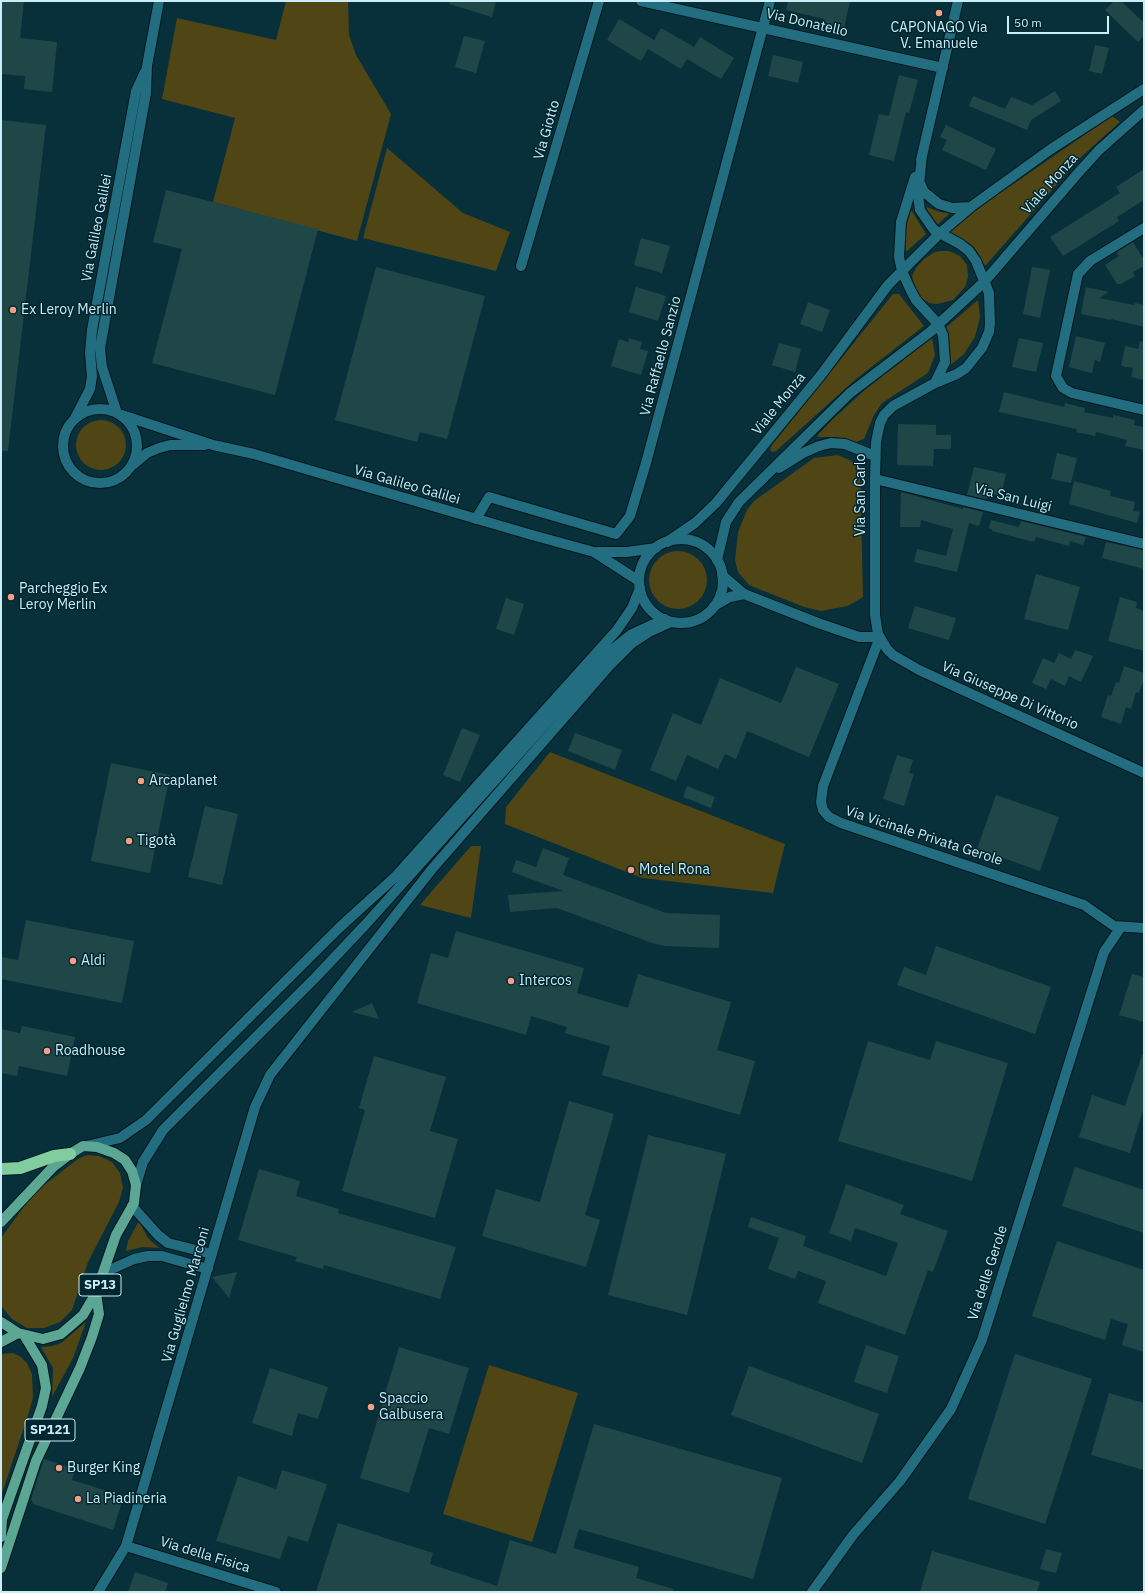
<!DOCTYPE html>
<meta charset="utf-8">
<style>
body{margin:0}
#map{position:relative;width:1145px;height:1593px;overflow:hidden;background:#07303a;font-family:"IBM Plex Sans",sans-serif}
canvas{display:block}
.frame{position:absolute;inset:0;border:2px solid #caedf7;pointer-events:none}
.scale{position:absolute;left:1007px;top:16px;width:102px;height:18px;box-sizing:border-box;border:2px solid #caedf7;border-top:0;padding-left:5px;font-size:12px;line-height:14px;white-space:nowrap;color:#caedf7;-webkit-text-stroke:3px #00262f;paint-order:stroke}
</style>
<div id="map">
<canvas width="1145" height="1593"></canvas>
<div class="frame"></div>
<div class="scale">50 m</div>
</div>
<script>
const ctx = document.querySelector('canvas').getContext('2d');
ctx.lineJoin = 'round';
function paint(path, color) {
  ctx.fillStyle = color;
  ctx.fill(path, 'evenodd');
}
function toPath(rows) {
  const path = new Path2D();
  for (const r of rows) {
    if (r.length === 3) {
      path.moveTo(r[0] + r[2], r[1]);
      path.arc(r[0], r[1], r[2], 0, 2 * Math.PI);
      continue;
    }
    path.moveTo(r[0], r[1]);
    for (let i = 2; i < r.length; i += 2) path.lineTo(r[i], r[i + 1]);
  }
  return path;
}
function strokePath(path, color, width, dash) {
  ctx.strokeStyle = color;
  ctx.lineWidth = width;
  ctx.lineCap = dash ? 'butt' : 'round';
  ctx.setLineDash(dash || []);
  ctx.stroke(path);
}
function label(font, color, halo, rows, align = 'center') {
  ctx.font = font + ' "IBM Plex Sans",sans-serif';
  ctx.lineWidth = 3;
  ctx.setLineDash([]);
  ctx.textBaseline = 'middle';
  ctx.strokeStyle = halo;
  ctx.fillStyle = color;
  for (const [text, x, y, turn = 0] of rows) {
    ctx.save();
    ctx.translate(x, y);
    ctx.rotate((+turn || 0) * Math.PI / 180);
    ctx.textAlign = isNaN(turn) ? turn : align;
    if (halo) ctx.strokeText(text, 0, 0);
    ctx.fillText(text, 0, 0);
    ctx.restore();
  }
}
const green = toPath([
 [286,1,348,1,349,35,356,55,391,114,357,241,213,202,235,118,162,99,177,18,276,40],
 [1112,116,1120,122,1081,157,985,266,976,250,969,243,949,233,968,215],
 [387,148,463,213,510,232,496,271,363,238],
 [926,207,940,212,950,213,937,225,929,215],
 [912,211,926,234,907,251,905,250,906,226,910,212],
 [941,251,949,251,960,256,967,265,968,277,965,287,953,300,937,304,929,303,919,296,914,287,912,276,916,268,924,259,935,252],
 [893,294,899,294,924,326,856,379,776,451,772,452,770,450,772,445],
 [978,300,980,317,975,337,964,354,949,366,943,330],
 [932,338,935,355,928,373,882,403,874,415,864,439,856,442,835,437,818,437,818,435,832,420,867,388],
 [101,445,25],
 [838,455,860,465,863,597,848,606,821,611,804,607,749,585,738,572,735,560,738,532,747,510,754,501,814,458],
 [678,580,29],
 [550,752,785,844,773,893,642,878,505,824,506,807],
 [471,846,481,846,471,918,420,905],
 [87,1155,99,1156,112,1162,120,1173,123,1188,119,1202,88,1262,72,1310,60,1322,44,1328,27,1328,12,1319,1,1306,1,1238,28,1201,43,1186,78,1159],
 [139,1221,148,1238,159,1248,142,1247,126,1251,128,1241],
 [86,1322,73,1358,52,1397,53,1368,41,1347,52,1346,61,1343],
 [13,1353,21,1357,27,1363,32,1374,33,1397,29,1412,1,1496,1,1354],
 [489,1365,578,1393,532,1542,443,1514]
]);
const building = toPath([
 [1,1,24,1,20,38,57,42,52,92,24,89,25,76,1,74],
 [450,1,496,1,492,17,449,4],
 [788,1,850,1,844,28,823,24,824,19,786,10],
 [1114,1,1121,1,1144,23,1144,36,1138,42,1105,10],
 [619,19,654,40,661,28,694,47,700,37,734,58,721,79,687,59,681,69,648,49,641,61,607,40],
 [464,36,485,41,476,73,455,67],
 [1095,45,1109,48,1102,74,1089,71],
 [773,55,803,62,798,83,768,76],
 [899,75,918,80,909,113,906,112,894,161,869,155,879,114,889,116],
 [1055,91,1061,101,1031,120,1027,130,969,106,973,96,1005,109,1011,97,1032,105],
 [1,120,46,125,8,451,1,451],
 [946,125,996,149,986,170,942,150,947,140,940,137],
 [1144,169,1144,200,1117,217,1119,221,1063,256,1050,237,1120,193,1116,187],
 [166,190,318,229,275,395,152,363,182,249,153,242],
 [641,238,670,246,662,273,634,265],
 [1133,242,1144,260,1144,266,1133,272,1135,276,1121,284,1117,284,1105,265,1119,256,1117,252],
 [376,267,485,296,447,439,420,432,417,442,335,420],
 [1032,267,1050,270,1040,318,1023,314],
 [636,287,666,296,658,321,629,312],
 [1086,287,1109,292,1099,298,1134,305,1135,303,1144,305,1144,327,1111,319,1111,320,1081,314],
 [808,302,830,310,822,332,800,324],
 [1076,336,1105,343,1100,362,1095,360,1092,373,1069,367],
 [629,338,642,342,640,349,648,351,641,375,611,366,619,339,628,342],
 [1019,338,1043,343,1036,372,1012,367],
 [1140,341,1144,342,1144,380,1131,377,1133,368,1121,366,1125,346,1138,349],
 [779,343,801,349,795,372,772,365],
 [1004,392,1064,407,1065,403,1085,408,1084,412,1113,418,1113,415,1135,420,1134,425,1144,427,1144,450,1125,446,1127,440,1096,432,1095,436,1076,432,1077,429,999,412],
 [898,424,936,425,936,435,951,435,951,449,934,449,933,466,897,465],
 [1057,453,1077,458,1071,483,1051,479],
 [974,467,1006,474,1001,496,988,493,986,499,967,495],
 [1074,481,1111,491,1110,496,1135,502,1133,511,1140,512,1137,523,1069,504],
 [901,492,963,509,963,507,983,512,979,526,969,523,957,572,914,562,917,549,946,556,953,529,921,520,920,527,900,527],
 [991,520,1019,527,1021,521,1086,537,1083,545,1070,541,1069,546,1036,537,1034,542,992,531,992,529,989,528],
 [1106,542,1144,550,1144,569,1102,558],
 [1036,574,1080,587,1068,630,1024,619],
 [1120,597,1137,602,1136,608,1144,611,1144,651,1108,641],
 [506,598,524,604,514,635,496,629],
 [915,606,956,618,949,640,908,628],
 [1075,650,1093,656,1081,682,1069,676,1065,686,1051,679,1046,689,1032,683,1043,658,1054,663,1059,653,1071,659],
 [1124,666,1144,673,1144,679,1139,693,1136,692,1131,709,1126,707,1121,724,1101,717,1108,695,1111,696,1116,682,1119,683],
 [796,667,839,684,809,757,747,731,736,759,725,754,718,769,687,755,676,781,650,770,673,713,701,725,720,678,781,703],
 [462,728,480,735,460,782,443,775],
 [575,733,622,750,615,770,568,751],
 [897,755,913,760,909,773,914,774,904,806,883,799],
 [111,763,170,775,150,873,91,861],
 [687,786,715,797,711,808,683,797],
 [996,795,1059,817,1040,871,977,849],
 [205,806,238,814,222,885,188,877],
 [543,848,569,858,563,875,666,913,720,915,719,948,665,946,652,943,557,908,510,912,508,895,563,891,512,872,516,860,536,867],
 [26,920,134,941,122,1003,1,979,2,957,18,960],
 [456,931,584,968,577,993,628,1008,638,974,731,1002,717,1050,755,1061,740,1115,602,1075,610,1046,565,1033,567,1027,531,1016,526,1035,417,1003,431,953,448,958],
 [936,946,1051,987,1035,1034,897,985,904,967,926,975],
 [1132,974,1144,977,1144,1022,1119,1015],
 [372,1003,379,1019,352,1012],
 [22,1026,75,1037,67,1076,19,1066,17,1076,1,1073,1,1029,20,1033],
 [868,1041,930,1060,936,1041,1008,1063,972,1181,838,1141],
 [1142,1055,1144,1055,1144,1107,1130,1153,1079,1137,1092,1095,1125,1106],
 [374,1056,446,1077,430,1131,458,1139,435,1218,342,1191,365,1110,359,1108],
 [569,1101,614,1114,585,1215,600,1220,586,1267,482,1236,496,1189,540,1202],
 [648,1135,726,1154,687,1315,608,1295],
 [1075,1167,1144,1190,1144,1233,1062,1206],
 [259,1169,300,1181,296,1196,339,1209,338,1213,456,1247,440,1299,324,1265,323,1269,295,1261,297,1257,238,1240],
 [846,1184,904,1205,900,1214,948,1231,933,1272,928,1270,905,1335,818,1303,826,1281,798,1271,795,1279,768,1269,779,1238,748,1227,751,1217,806,1236,803,1246,886,1276,898,1243,855,1228,851,1241,829,1233],
 [1057,1241,1144,1270,1144,1352,1122,1345,1128,1324,1111,1319,1105,1340,1032,1316],
 [237,1272,229,1298,212,1277],
 [866,1345,899,1356,887,1393,854,1382],
 [399,1347,469,1368,449,1434,429,1428,409,1493,360,1478],
 [1015,1354,1092,1379,1045,1524,968,1499],
 [749,1366,879,1414,862,1463,731,1415],
 [270,1368,328,1387,318,1419,298,1413,292,1436,252,1423],
 [1109,1393,1144,1403,1144,1470,1091,1455],
 [594,1424,782,1478,753,1579,579,1529,573,1548,639,1567,636,1578,673,1589,672,1592,316,1592,338,1523,433,1553,430,1564,497,1586,510,1540,556,1554],
 [44,1459,75,1469,72,1480,124,1496,113,1530,33,1504,31,1499],
 [282,1470,327,1484,308,1542,288,1536,280,1559,216,1541,238,1476,276,1489],
 [1046,1549,1062,1553,1056,1573,1040,1569],
 [932,1551,1040,1582,1037,1592,920,1592],
 [135,1572,168,1583,165,1592,128,1592]
]);
const street = toPath([
 [641,1,943,68],
 [922,155,918,195,920,210,934,230,960,244,969,251,976,261,989,293,990,324,989,332,982,348,966,368,957,374,935,383,893,406,884,415,880,423,876,442,875,479,875,615,878,634,887,649,893,655,919,670,1144,773],
 [921,160,958,1],
 [915,177,901,222,899,257,902,271,911,291,916,300,938,324,943,335,945,362,935,383],
 [919,181,924,192,939,204,952,208,970,207],
 [1144,228,1090,261,1078,274,1056,376,1063,388,1072,393,1144,410],
 [521,266,599,1],
 [779,468,803,453,819,446,831,443,845,444,875,456],
 [875,479,1144,544],
 [476,519,489,497,616,534,630,516,646,463,770,1],
 [667,542,695,523,716,503,821,375,888,285,939,234,972,206,1051,149,1144,89],
 [717,560,726,522,739,502,850,393,930,332,984,282,1079,172,1099,150,1144,110],
 [722,575,744,594,818,623,859,637,880,637],
 [714,606,730,597,744,594],
 [880,637,823,786,821,802,823,810,829,817,841,823,1084,905,1114,926,1144,928],
 [132,1206,158,1235,168,1243,212,1254],
 [103,1273,134,1259,148,1256,162,1256,208,1269],
 [126,1546,276,1592],
 [98,1592,126,1546,255,1107,270,1075,432,869,610,665,632,643,649,632,671,622],
 [812,1592,853,1535,900,1481,951,1409,982,1340,1104,952,1121,927]
]);
const secondary = toPath([
 [100,446,37],
 [117,413,102,367,100,348,146,93,147,66,159,1],
 [122,415,213,445,254,454,532,535,594,552,627,552,656,548],
 [75,418,90,389,92,376,90,353,92,330,136,91,145,72],
 [134,464,147,453,159,448,170,445,205,445],
 [681,581,42],
 [594,552,639,581],
 [86,1146,120,1138,146,1120,340,927,395,877,617,630,632,608,640,588],
 [136,1185,143,1162,163,1130,316,977,366,924,612,650,632,634,665,619]
]);
const primary = toPath([
 [1,1222,53,1167,70,1154,83,1146,97,1147,114,1153,125,1160,132,1171,136,1185,134,1203,116,1235,96,1293,83,1315,61,1334,43,1339,18,1333,1,1322],
 [1,1342,18,1333],
 [1,1522,42,1406,46,1388,42,1365,24,1335],
 [1,1537,2,1519],
 [1,1568,36,1461,80,1368,92,1337,99,1314,96,1293]
]);
const highway = toPath([
 [1,1169,20,1168,54,1156,70,1154]
]);
const markers = [
 [939,13,4,"#f49e86"],
 [13,310,4,"#f49e86"],
 [11,597,4,"#f49e86"],
 [141,781,4,"#f49e86"],
 [129,841,4,"#f49e86"],
 [631,870,4,"#f49e86"],
 [73,961,4,"#f49e86"],
 [511,981,4,"#f49e86"],
 [47,1051,4,"#f49e86"],
 [371,1407,4,"#f49e86"],
 [59,1468,4,"#f49e86"],
 [78,1499,4,"#f49e86"]
];
const shields = [
 [100,1285,42],
 [50,1430,50]
];
const shieldNames = [
 ["SP13",100,1285],
 ["SP121",50,1430]
];
const streetNames = [
 ["Via Donatello",807,23,13],
 ["Via Giotto",547,130,-74],
 ["Viale Monza",1050,184,-48],
 ["Via Galileo Galilei",97,228,-79],
 ["Via Raffaello Sanzio",661,356,-75],
 ["Viale Monza",779,404,-51],
 ["Via Galileo Galilei",407,485,16],
 ["Via San Carlo",861,495,-90],
 ["Via San Luigi",1013,498,14],
 ["Via Giuseppe Di Vittorio",1010,696,24],
 ["Via Vicinale Privata Gerole",924,836,18],
 ["Via delle Gerole",988,1273,-72],
 ["Via Guglielmo Marconi",186,1295,-74],
 ["Via della Fisica",205,1555,17]
];
const poiNames = [
 ["CAPONAGO Via",939,28,"center"],
 ["V. Emanuele",939,44,"center"],
 ["Ex Leroy Merlin",21,310],
 ["Parcheggio Ex",19,589],
 ["Leroy Merlin",19,605],
 ["Arcaplanet",149,781],
 ["Tigotà",137,841],
 ["Motel Rona",639,870],
 ["Aldi",81,961],
 ["Intercos",519,981],
 ["Roadhouse",55,1051],
 ["Spaccio",379,1399],
 ["Galbusera",379,1415],
 ["Burger King",67,1468],
 ["La Piadineria",86,1499]
];
paint(green, '#504514');
paint(building, '#204748');
strokePath(street, '#02171c', 12);
strokePath(secondary, '#02171c', 12);
strokePath(primary, '#02171c', 12);
strokePath(highway, '#02171c', 14);
strokePath(street, '#226e80', 10);
strokePath(secondary, '#226e80', 10);
strokePath(primary, '#5ba793', 10);
strokePath(highway, '#81cd9f', 12);
for (const [x, y, r, color] of markers) {
  const dot = new Path2D();
  dot.arc(x, y, r, 0, 2 * Math.PI);
  ctx.fillStyle = color;
  ctx.fill(dot);
  strokePath(dot, '#00262f', 1.5);
}
for (const [x, y, w] of shields) {
  const box = new Path2D();
  box.roundRect(x - w / 2, y - 11, w, 22, 3);
  ctx.fillStyle = '#00262f';
  ctx.fill(box);
  strokePath(box, '#caedf7', 1);
}
label('bold 13px', '#caedf7', null, shieldNames);
label('14px', '#caedf7', '#00262f', streetNames);
label('14px', '#caedf7', '#00262f', poiNames, 'left');
</script>
